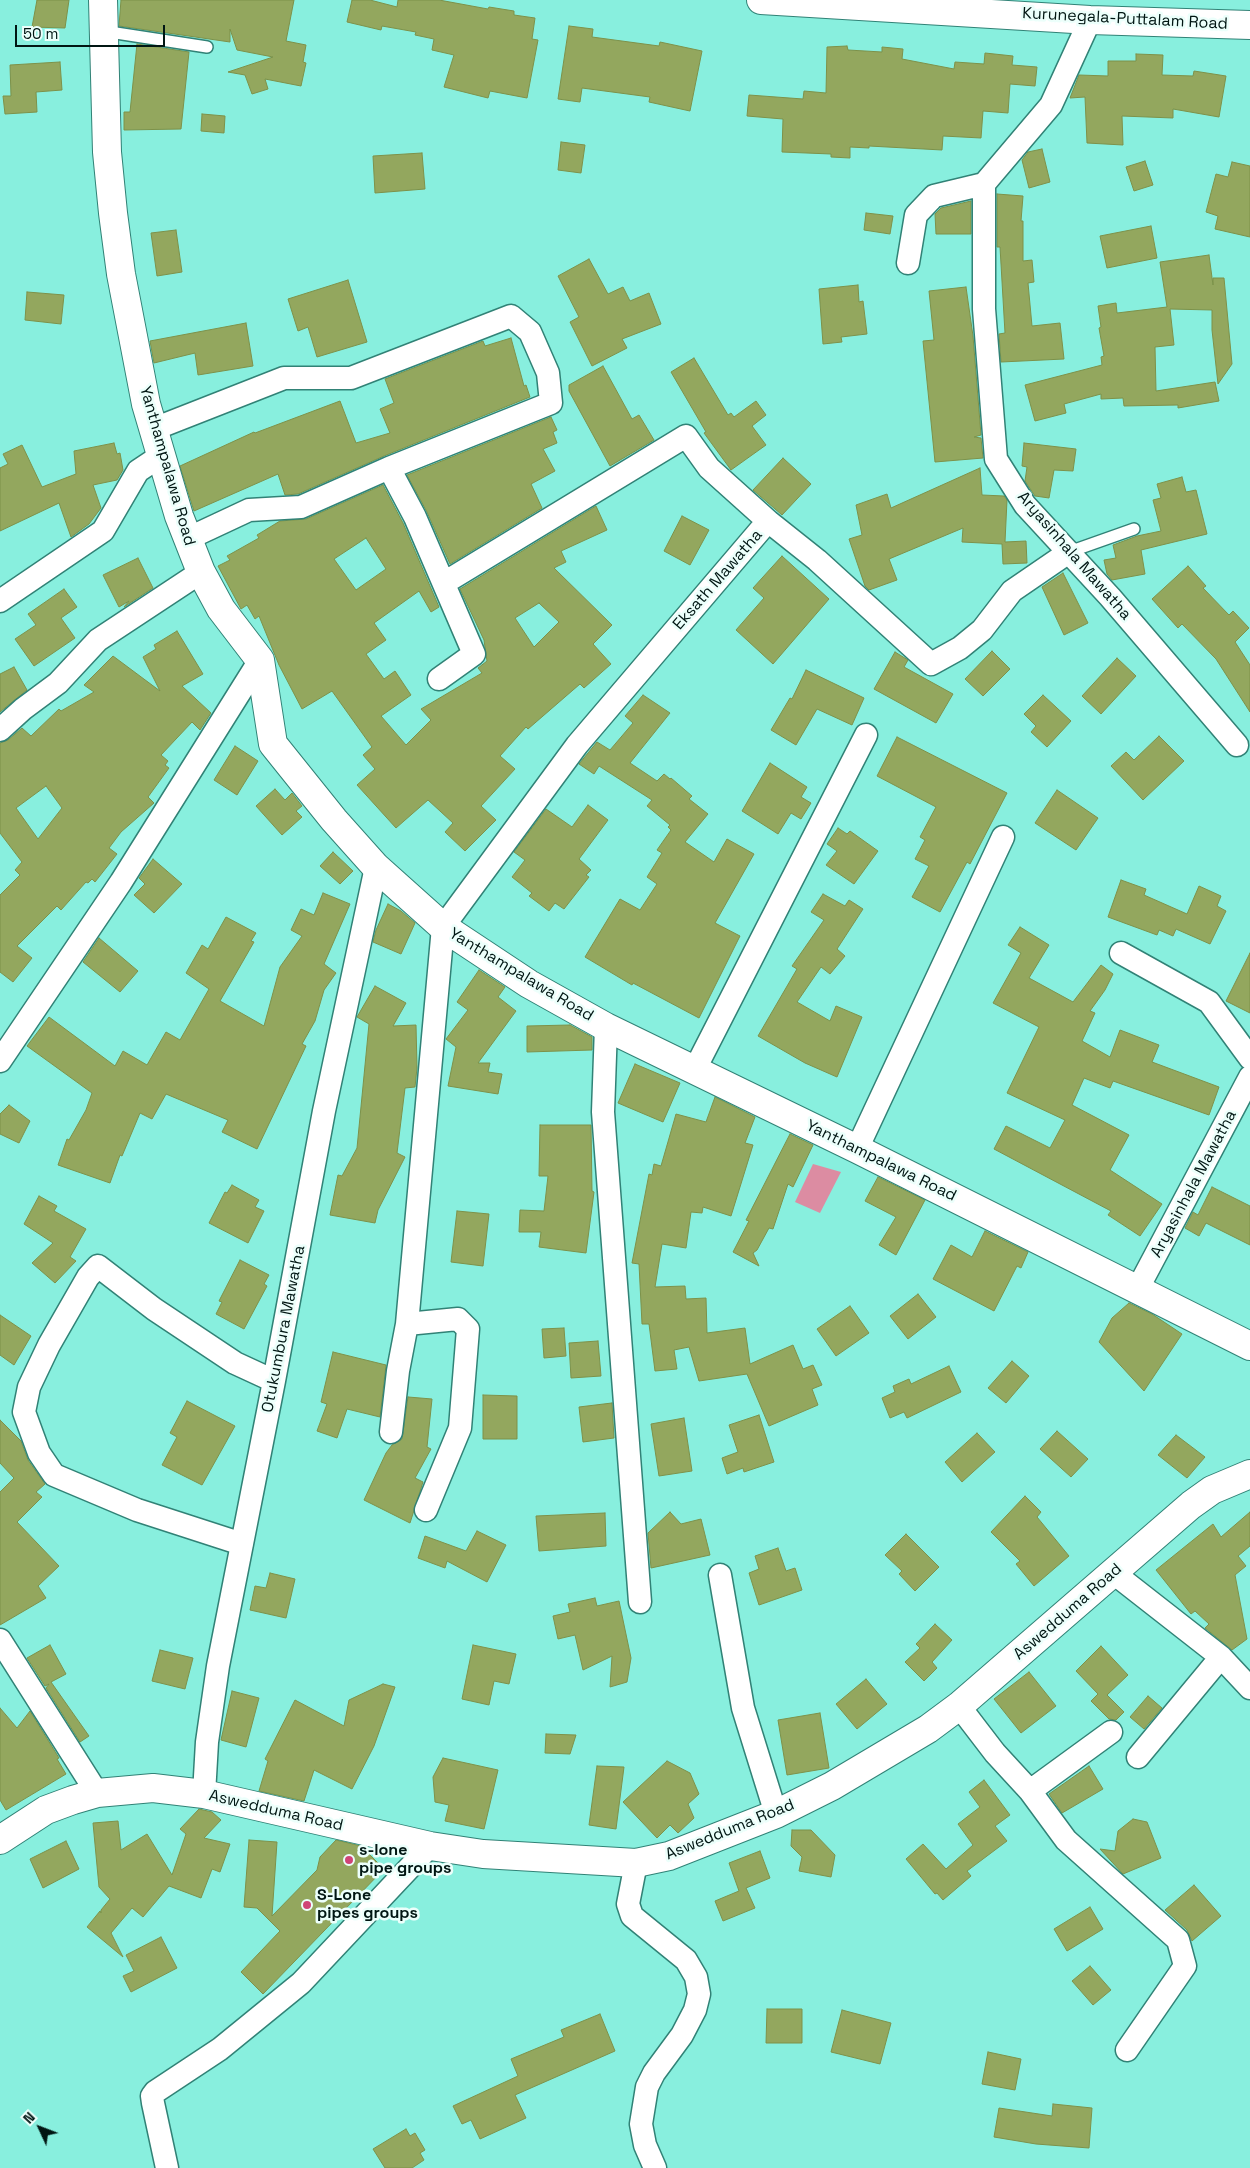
<!DOCTYPE html>
<style>
body{margin:0}
#map{position:relative;width:1250px;height:2168px;overflow:hidden;background:#88efde;font-family:"Space Grotesk",sans-serif}
canvas{display:block}
.north{position:absolute;left:15px;top:2103px;width:50px;height:50px;-webkit-text-stroke:4px #ecfffb;paint-order:stroke;rotate:313deg;font-size:14px;font-weight:700;line-height:20px;text-align:center;color:#011613}
.north::after{content:'';display:block;margin:auto;width:18px;height:22px;background:#011613;clip-path:polygon(50% 0,100% 100%,50% 72%,0 100%)}
.scale{position:absolute;left:15px;top:25px;width:150px;height:22px;box-sizing:border-box;border:2px solid #011613;border-top:0;padding-left:6px;font-size:15px;line-height:18px;white-space:nowrap;color:#011613;-webkit-text-stroke:4px #ecfffb;paint-order:stroke}
</style>
<div id="map">
<canvas width="1250" height="2168"></canvas>
<div class="north">N</div>
<div class="scale">50 m</div>
</div>
<script>
const ctx = document.querySelector('canvas').getContext('2d');
ctx.lineJoin = 'round';
function paint(path, color) {
  ctx.fillStyle = color;
  ctx.fill(path, 'evenodd');
}
function toPath(rows) {
  const path = new Path2D();
  for (const r of rows) {
    path.moveTo(r[0], r[1]);
    for (let i = 2; i < r.length; i += 2) path.lineTo(r[i], r[i + 1]);
  }
  return path;
}
function strokePath(path, color, width, dash) {
  ctx.strokeStyle = color;
  ctx.lineWidth = width;
  ctx.lineCap = dash ? 'butt' : 'round';
  ctx.setLineDash(dash || []);
  ctx.stroke(path);
}
function label(font, color, halo, rows, align = 'center') {
  ctx.font = font + ' "Space Grotesk",sans-serif';
  ctx.lineWidth = 5;
  ctx.setLineDash([]);
  ctx.textBaseline = 'middle';
  ctx.strokeStyle = halo;
  ctx.fillStyle = color;
  for (const [text, x, y, turn = 0] of rows) {
    ctx.save();
    ctx.translate(x, y);
    ctx.rotate((+turn || 0) * Math.PI / 180);
    ctx.textAlign = isNaN(turn) ? turn : align;
    if (halo) ctx.strokeText(text, 0, 0);
    ctx.fillText(text, 0, 0);
    ctx.restore();
  }
}
const water = toPath([
 [813,1164,841,1172,820,1213,795,1202]
]);
const building = toPath([
 [37,0,69,0,65,28,32,27,37,0],
 [121,0,294,0,286,41,306,45,303,62,306,63,301,86,265,79,268,89,252,94,245,75,228,72,273,57,237,50,230,29,230,42,119,26,121,0],
 [352,0,370,0,397,7,398,0,439,0,488,9,489,7,514,11,514,15,535,18,532,39,538,40,527,98,490,91,488,98,444,87,454,55,432,50,434,39,415,35,416,32,382,26,381,30,347,22,352,0],
 [569,26,593,29,592,37,659,46,660,42,702,51,690,111,649,102,650,97,582,88,580,102,558,99,569,26],
 [137,44,189,52,181,129,124,130,124,112,130,112,137,44],
 [847,46,848,50,882,52,882,47,903,49,902,59,954,69,955,62,984,64,985,53,1013,56,1012,65,1037,67,1035,86,1010,84,1008,113,983,111,981,138,943,136,942,150,869,146,869,148,850,147,850,158,831,157,831,154,782,152,783,119,747,116,749,95,803,99,804,91,826,93,827,47,847,46],
 [1136,54,1163,55,1162,75,1193,76,1194,71,1226,76,1219,117,1173,109,1173,118,1122,116,1123,145,1087,143,1085,97,1070,98,1079,75,1108,76,1108,61,1136,61,1136,54],
 [60,62,62,90,36,92,37,112,5,114,3,96,11,96,10,65,60,62],
 [202,114,225,116,224,133,201,131,202,114],
 [561,142,585,145,581,173,558,170,561,142],
 [1042,149,1050,182,1029,188,1022,160,1028,152,1042,149],
 [422,153,425,189,375,193,373,156,422,153],
 [1145,161,1153,185,1134,191,1126,167,1145,161],
 [1232,162,1250,166,1250,237,1215,229,1218,216,1206,212,1216,174,1228,177,1232,162],
 [997,194,1023,196,1021,221,1023,221,1023,261,1032,260,1034,282,1028,283,1032,326,1060,323,1064,359,1001,362,999,334,1005,333,1000,247,997,247,997,194],
 [971,201,971,234,936,234,935,214,941,208,971,201],
 [866,213,893,216,890,234,864,230,866,213],
 [1151,226,1157,258,1107,268,1100,236,1151,226],
 [176,230,182,272,157,276,151,233,176,230],
 [1209,255,1213,285,1213,278,1224,278,1232,364,1218,384,1212,330,1212,310,1170,309,1174,345,1155,347,1156,391,1215,382,1219,401,1178,408,1178,405,1124,406,1123,398,1101,399,1101,394,1064,404,1066,413,1035,421,1025,385,1102,365,1101,357,1104,356,1099,328,1101,327,1098,306,1116,303,1117,313,1167,307,1160,262,1209,255],
 [589,259,608,294,623,287,630,301,649,293,661,324,622,339,627,348,592,366,570,322,579,317,558,276,589,259],
 [348,280,367,342,317,357,308,327,298,331,288,299,348,280],
 [858,285,859,302,863,301,867,334,841,337,842,342,823,344,819,289,858,285],
 [966,287,973,336,981,435,974,437,981,438,983,458,935,462,923,341,934,340,929,291,966,287],
 [27,292,64,295,61,324,25,320,27,292],
 [246,323,253,366,198,375,195,353,154,363,150,341,246,323],
 [511,338,524,386,526,385,530,397,384,456,298,494,285,495,278,474,194,511,180,466,254,432,255,433,340,401,356,443,390,433,380,409,394,403,385,379,483,341,485,346,511,338],
 [694,358,728,415,731,413,734,417,756,401,766,415,752,426,766,445,731,470,704,433,706,432,671,372,694,358],
 [603,366,632,419,639,415,654,440,610,466,569,391,569,385,603,366],
 [551,417,557,430,553,432,557,443,543,449,555,471,531,484,542,508,450,564,427,512,407,475,551,417],
 [114,443,117,454,120,453,123,470,117,480,93,485,101,508,89,524,71,537,59,503,0,531,0,468,8,464,3,454,22,445,42,487,76,474,74,451,114,443],
 [1024,443,1076,449,1073,471,1054,470,1049,498,1035,496,1025,481,1027,467,1022,466,1024,443],
 [783,458,811,484,782,515,753,490,783,458],
 [980,468,982,495,1004,496,1007,500,1005,542,1026,541,1027,563,1003,564,1002,544,962,542,963,528,889,559,897,580,869,590,865,586,849,539,862,535,856,505,887,494,891,508,980,468],
 [1182,477,1186,492,1196,490,1207,534,1141,550,1145,574,1112,580,1107,574,1104,560,1116,558,1113,545,1137,536,1161,531,1153,500,1161,498,1157,484,1182,477],
 [383,485,403,523,439,607,431,612,419,591,374,623,386,640,366,654,384,679,395,671,411,695,381,716,406,745,431,720,421,709,482,673,478,668,487,661,484,640,460,589,596,506,607,530,561,551,566,562,554,568,612,625,593,644,611,664,584,688,580,684,528,729,526,727,500,756,515,769,481,806,496,820,465,851,445,832,453,823,428,800,396,828,357,785,375,769,363,755,372,747,332,691,302,709,279,665,259,616,255,619,247,605,241,609,218,566,230,560,227,556,259,538,257,535,280,521,306,519,383,485],
 [366,538,386,569,356,590,334,559,366,538],
 [539,603,559,622,534,647,515,618,539,603],
 [682,516,709,530,690,565,664,551,682,516],
 [782,556,829,599,773,664,736,630,764,598,753,588,782,556],
 [138,558,153,588,124,607,129,601,119,607,103,575,138,558],
 [1188,566,1206,586,1203,588,1229,615,1233,611,1249,628,1235,642,1250,665,1250,712,1216,659,1182,624,1178,628,1152,599,1188,566],
 [1063,573,1088,623,1064,635,1042,587,1063,573],
 [64,589,77,607,61,618,75,638,34,666,15,639,36,625,28,614,64,589],
 [177,631,203,674,182,686,211,713,200,730,192,722,161,755,168,761,165,765,169,768,148,797,154,803,121,832,109,848,117,854,95,882,92,879,88,883,86,882,61,910,57,906,17,946,32,958,13,982,0,972,0,895,20,875,15,870,22,862,0,833,0,743,8,740,22,728,31,736,59,709,61,711,94,692,84,685,113,656,160,691,143,657,156,649,154,645,177,631],
 [46,786,62,808,38,839,16,808,46,786],
 [992,651,1010,669,983,696,965,679,992,651],
 [895,652,908,660,904,667,953,694,936,723,874,689,895,652],
 [1117,658,1136,676,1101,714,1082,696,1117,658],
 [14,667,27,690,0,712,0,674,14,667],
 [806,670,864,698,852,725,817,709,796,745,771,730,790,698,792,699,806,670],
 [643,695,670,713,630,763,657,781,664,774,670,779,671,778,692,796,689,799,708,814,685,842,714,862,727,839,754,854,715,923,740,936,699,1018,633,983,632,985,585,957,620,899,640,910,657,884,647,877,662,853,657,850,671,830,668,827,670,825,647,806,652,800,599,766,594,774,579,764,597,742,610,750,633,723,625,716,643,695],
 [1043,695,1071,721,1047,747,1031,732,1036,726,1024,714,1043,695],
 [1159,736,1184,761,1143,800,1111,766,1126,752,1134,760,1159,736],
 [897,737,1007,793,970,864,967,862,940,912,912,897,929,866,915,859,925,840,920,837,936,807,877,776,897,737],
 [235,746,258,761,237,795,214,780,235,746],
 [770,763,807,787,801,797,811,803,801,819,791,813,778,834,742,811,770,763],
 [275,789,285,800,292,793,302,806,296,811,302,817,282,835,256,806,275,789],
 [1057,790,1098,818,1076,850,1035,823,1057,790],
 [588,805,608,820,579,859,591,870,586,875,589,877,564,909,555,903,549,911,529,896,532,893,512,877,525,860,514,852,546,809,572,827,588,805],
 [838,828,847,834,850,831,878,851,854,884,826,865,837,851,827,844,838,828],
 [333,852,353,871,340,884,320,866,333,852],
 [153,859,182,884,154,913,134,895,145,884,139,878,153,859],
 [1121,880,1146,889,1144,895,1187,914,1199,886,1221,896,1217,906,1226,911,1210,944,1176,929,1173,936,1159,930,1157,935,1108,917,1121,880],
 [323,893,350,904,324,964,336,973,324,990,315,1021,302,1044,306,1046,257,1149,222,1132,228,1120,166,1094,152,1119,140,1113,122,1156,120,1155,110,1183,58,1165,67,1139,69,1140,86,1110,92,1093,27,1046,49,1017,115,1066,123,1051,147,1065,166,1032,180,1040,209,989,186,973,202,945,208,949,226,917,256,933,251,941,254,942,220,1001,264,1026,280,967,302,936,291,930,301,909,314,915,323,893],
 [823,894,845,906,849,900,863,909,837,949,845,956,830,974,821,967,797,1002,830,1021,836,1006,862,1017,837,1077,805,1063,758,1036,797,969,792,966,824,920,811,912,823,894],
 [388,904,401,911,415,923,401,954,373,942,376,930,388,904],
 [1020,927,1049,945,1029,978,1073,1002,1101,965,1113,974,1105,990,1090,1011,1095,1013,1082,1041,1110,1057,1120,1030,1159,1045,1152,1062,1219,1087,1209,1115,1113,1081,1110,1088,1084,1078,1072,1105,1129,1135,1110,1170,1162,1204,1140,1236,1108,1215,1111,1211,994,1149,1006,1126,1050,1148,1065,1120,1007,1093,1039,1027,993,1003,1021,953,1008,945,1020,927],
 [99,938,138,971,120,992,83,962,99,938],
 [1250,953,1250,1013,1226,1001,1250,953],
 [479,970,505,987,498,997,516,1011,478,1063,490,1063,488,1072,502,1074,498,1094,448,1086,456,1047,446,1039,468,1010,457,1002,479,970],
 [375,986,406,1003,393,1026,416,1025,417,1068,415,1087,405,1088,397,1153,405,1157,378,1210,375,1223,330,1215,338,1175,342,1176,357,1148,369,1024,357,1017,375,986],
 [570,1025,592,1037,592,1050,527,1052,527,1026,570,1025],
 [635,1064,680,1083,663,1122,618,1103,635,1064],
 [715,1097,755,1117,745,1143,753,1145,731,1216,703,1207,702,1213,691,1212,686,1248,662,1244,655,1287,685,1286,686,1299,706,1298,707,1333,745,1328,750,1364,793,1345,803,1369,813,1365,822,1385,812,1389,818,1405,769,1426,747,1374,699,1381,689,1347,674,1350,677,1369,655,1371,649,1324,642,1324,639,1264,632,1263,649,1174,652,1175,654,1164,661,1166,676,1114,706,1122,715,1097],
 [9,1105,30,1121,19,1143,0,1134,0,1114,9,1105],
 [540,1125,591,1125,592,1191,594,1192,586,1253,539,1247,541,1232,519,1232,520,1210,544,1211,548,1176,539,1176,540,1125],
 [790,1134,813,1145,793,1187,788,1184,773,1229,769,1228,757,1250,753,1253,759,1266,733,1252,749,1221,746,1220,790,1134],
 [878,1177,925,1200,896,1255,879,1245,896,1217,865,1201,878,1177],
 [232,1185,259,1200,255,1207,264,1211,248,1243,209,1223,225,1192,227,1193,232,1185],
 [1212,1187,1250,1206,1250,1245,1206,1223,1199,1236,1185,1228,1193,1212,1198,1215,1212,1187],
 [39,1196,57,1206,54,1211,86,1229,70,1257,76,1261,55,1283,32,1263,53,1243,24,1224,39,1196],
 [457,1211,489,1214,483,1266,451,1262,457,1211],
 [985,1231,1028,1252,1021,1268,1017,1266,994,1311,933,1279,951,1245,972,1257,985,1231],
 [240,1260,269,1275,264,1284,267,1286,244,1329,216,1314,222,1302,219,1301,240,1260],
 [918,1294,936,1317,908,1339,890,1316,918,1294],
 [1129,1303,1152,1314,1182,1334,1144,1391,1099,1342,1112,1318,1129,1303],
 [850,1306,869,1333,836,1356,817,1329,850,1306],
 [0,1315,31,1336,14,1365,0,1355,0,1315],
 [564,1328,566,1356,544,1358,542,1329,564,1328],
 [598,1341,601,1376,571,1378,569,1343,598,1341],
 [333,1352,386,1365,380,1417,347,1409,337,1438,317,1431,327,1404,321,1402,333,1352],
 [1012,1361,1029,1376,1006,1403,988,1388,1012,1361],
 [949,1366,961,1392,907,1418,904,1412,890,1418,882,1398,895,1392,893,1386,909,1379,911,1384,949,1366],
 [483,1395,517,1396,517,1439,483,1439,483,1395],
 [408,1397,432,1399,427,1447,431,1449,415,1478,423,1482,410,1523,364,1500,386,1453,392,1445,402,1439,408,1397],
 [187,1401,235,1426,202,1485,162,1465,177,1437,170,1433,187,1401],
 [612,1403,614,1438,583,1442,579,1407,612,1403],
 [759,1415,774,1462,744,1472,743,1468,727,1474,722,1458,738,1452,729,1425,759,1415],
 [684,1418,692,1471,659,1476,651,1424,684,1418],
 [0,1420,21,1441,28,1460,45,1484,36,1492,42,1497,17,1522,59,1566,38,1586,46,1598,0,1625,0,1492,14,1478,0,1463,0,1420],
 [1057,1431,1088,1459,1071,1477,1040,1449,1057,1431],
 [977,1433,995,1452,962,1482,945,1462,977,1433],
 [1176,1435,1205,1457,1187,1478,1158,1455,1176,1435],
 [1025,1496,1041,1512,1037,1517,1069,1556,1034,1586,1016,1564,1020,1561,991,1532,1025,1496],
 [670,1512,681,1524,701,1519,710,1555,651,1568,648,1533,670,1512],
 [1250,1512,1250,1546,1238,1556,1246,1566,1235,1575,1247,1639,1232,1650,1205,1628,1209,1624,1195,1611,1191,1614,1156,1570,1213,1524,1221,1537,1250,1512],
 [605,1513,606,1546,539,1551,536,1516,605,1513],
 [477,1531,506,1545,487,1582,447,1561,445,1568,418,1558,425,1536,466,1551,477,1531],
 [906,1534,939,1567,915,1591,899,1574,902,1571,885,1555,906,1534],
 [778,1548,786,1571,795,1568,802,1590,759,1605,749,1573,759,1569,755,1556,778,1548],
 [270,1573,295,1579,286,1618,250,1610,255,1586,266,1588,270,1573],
 [595,1598,597,1606,619,1601,631,1658,627,1682,610,1687,612,1656,583,1670,575,1635,558,1639,553,1616,570,1612,568,1604,595,1598],
 [935,1624,952,1640,932,1662,937,1668,924,1681,905,1662,920,1648,916,1644,935,1624],
 [50,1645,66,1674,51,1682,89,1736,80,1742,46,1688,49,1684,45,1686,27,1658,50,1645],
 [473,1645,516,1654,509,1684,494,1681,489,1705,462,1699,473,1645],
 [1101,1646,1128,1675,1107,1695,1124,1712,1116,1720,1109,1719,1091,1701,1098,1694,1076,1671,1101,1646],
 [160,1650,193,1658,185,1689,152,1681,160,1650],
 [1029,1672,1056,1706,1021,1733,994,1699,1029,1672],
 [866,1679,887,1704,857,1729,836,1704,866,1679],
 [383,1684,395,1687,374,1746,352,1789,314,1770,304,1801,259,1791,268,1761,265,1759,295,1700,344,1726,349,1700,383,1684],
 [232,1691,259,1698,246,1747,221,1740,232,1691],
 [1148,1696,1162,1708,1144,1729,1130,1717,1148,1696],
 [0,1708,17,1728,30,1711,59,1758,57,1759,66,1774,6,1810,0,1800,0,1708],
 [820,1713,829,1768,787,1775,778,1720,820,1713],
 [546,1734,576,1735,570,1754,545,1753,546,1734],
 [443,1758,498,1770,484,1829,445,1821,449,1805,435,1802,433,1777,443,1758],
 [667,1761,690,1773,699,1794,688,1804,694,1818,678,1833,670,1825,657,1838,623,1802,667,1761],
 [597,1766,624,1767,616,1829,589,1825,597,1766],
 [1089,1766,1103,1789,1062,1813,1049,1794,1089,1766],
 [984,1780,1010,1815,995,1826,1007,1841,967,1871,971,1876,943,1900,937,1893,935,1894,906,1859,923,1844,946,1869,973,1845,958,1824,980,1807,969,1792,984,1780],
 [199,1809,212,1812,221,1820,204,1838,230,1844,220,1872,212,1869,201,1898,169,1886,143,1917,132,1908,111,1933,123,1957,87,1927,100,1911,101,1913,101,1910,110,1899,99,1887,93,1823,118,1821,121,1850,147,1834,172,1875,186,1834,180,1829,199,1809],
 [1133,1819,1147,1822,1161,1858,1123,1874,1100,1849,1115,1851,1118,1831,1133,1819],
 [792,1830,811,1830,835,1855,831,1877,799,1871,802,1857,791,1846,792,1830],
 [249,1840,277,1842,272,1916,317,1870,320,1857,336,1840,361,1846,384,1869,263,1994,241,1972,280,1931,257,1908,244,1907,249,1840],
 [66,1841,79,1869,43,1888,30,1859,66,1841],
 [760,1851,770,1878,746,1888,755,1908,723,1921,715,1901,739,1891,729,1863,760,1851],
 [1194,1885,1221,1916,1192,1941,1187,1930,1165,1910,1194,1885],
 [1090,1907,1103,1929,1067,1951,1054,1929,1090,1907],
 [161,1937,177,1968,131,1992,123,1976,134,1971,126,1955,161,1937],
 [1090,1966,1111,1990,1093,2005,1072,1981,1090,1966],
 [767,2009,802,2009,802,2043,766,2043,767,2009],
 [842,2010,891,2023,880,2064,831,2052,842,2010],
 [600,2014,615,2051,515,2095,526,2118,480,2139,471,2120,462,2124,453,2106,518,2076,511,2059,564,2037,561,2030,600,2014],
 [988,2052,1021,2059,1015,2090,982,2084,988,2052],
 [1053,2104,1092,2108,1089,2148,1036,2144,994,2137,999,2108,1052,2116,1053,2104],
 [406,2129,410,2136,415,2133,425,2150,420,2153,424,2160,412,2168,385,2168,373,2149,406,2129]
]);
const lane = toPath([
 [103,31,207,47],
 [1069,552,1134,529]
]);
const street = toPath([
 [984,184,984,309,996,459,1025,505,1110,597,1237,745],
 [984,184,1051,105,1090,20],
 [908,263,916,215,934,196,984,184],
 [154,429,284,378,351,378,511,316,530,332,548,373,551,403,389,468,301,507,249,510,187,539],
 [389,468,415,517,474,654,439,679],
 [444,583,686,436,709,468,768,521],
 [0,601,103,531,138,471,162,455],
 [0,730,23,709,58,683,98,640,201,572],
 [1121,953,1209,1002,1250,1058],
 [606,1027,603,1112,640,1602],
 [0,1061,121,882,260,660],
 [695,1069,866,735],
 [857,1149,1003,837],
 [1137,1290,1250,1077],
 [407,1324,458,1319,468,1329,460,1428,426,1510],
 [391,1432,398,1371,407,1324,443,927,577,745,768,521,817,560,931,664,960,648,982,630,1012,591,1069,552],
 [242,1544,137,1510,54,1475,39,1453,24,1412,29,1387,49,1345,88,1277,98,1266,154,1309,235,1363,274,1381],
 [720,1575,743,1708,776,1814],
 [1112,1575,1120,1578,1221,1657,1250,1688],
 [0,1640,97,1793],
 [959,1706,995,1753,1030,1791,1066,1840,1178,1940,1185,1966,1127,2050],
 [1138,1757,1221,1657],
 [1030,1791,1111,1732],
 [204,1794,207,1742,218,1666,274,1381,324,1111,376,867],
 [636,1863,628,1904,632,1916,686,1960,696,1977,699,1994,695,2010,682,2035,654,2073,647,2087,641,2124,645,2145,655,2168],
 [167,2168,153,2103,152,2096,155,2092,220,2049,301,1983,430,1846]
]);
const secondary = toPath([
 [0,1840,46,1810,73,1800,97,1793,153,1788,204,1794,430,1846,483,1854,636,1863,669,1856,776,1814,832,1786,928,1729,959,1706,1191,1505,1212,1490,1250,1474]
]);
const primary = toPath([
 [103,0,107,152,113,213,121,274,146,404,179,516,201,572,221,609,260,660,273,744,334,820,376,867,443,927,529,984,606,1027,857,1149,1250,1346]
]);
const highway = toPath([
 [761,0,1090,20,1250,25]
]);
const markers = [
 [349,1860,5,"#d04477"],
 [307,1905,5,"#d04477"]
];
const streetNames = [
 ["Kurunegala-Puttalam Road",1125,19,3],
 ["Yanthampalawa Road",167,466,74],
 ["Aryasinhala Mawatha",1074,556,49],
 ["Eksath Mawatha",718,580,-49],
 ["Yanthampalawa Road",521,975,31],
 ["Yanthampalawa Road",881,1161,26],
 ["Aryasinhala Mawatha",1194,1184,-62],
 ["Otukumbura Mawatha",284,1329,-79],
 ["Aswedduma Road",1068,1612,-41],
 ["Aswedduma Road",276,1811,13],
 ["Aswedduma Road",730,1830,-22]
];
const poiNames = [
 ["s-lone",359,1851],
 ["pipe groups",359,1869],
 ["S-Lone",317,1896],
 ["pipes groups",317,1914]
];
paint(water, '#dc8ca2');
paint(building, '#93a75e');
strokePath(building, '#7d9149', 1);
strokePath(lane, '#318276', 14);
strokePath(street, '#318276', 25);
strokePath(secondary, '#318276', 30);
strokePath(primary, '#318276', 30);
strokePath(highway, '#318276', 30);
strokePath(lane, '#fff', 11);
strokePath(street, '#fff', 22);
strokePath(secondary, '#fff', 28);
strokePath(primary, '#fff', 28);
strokePath(highway, '#fff', 28);
for (const [x, y, r, color] of markers) {
  const dot = new Path2D();
  dot.arc(x, y, r, 0, 2 * Math.PI);
  ctx.fillStyle = color;
  ctx.fill(dot);
  strokePath(dot, '#ecfffb', 2);
}
label('16px', '#011613', '#ecfffb', streetNames);
label('bold 16px', '#011613', '#ecfffb', poiNames, 'left');
</script>
